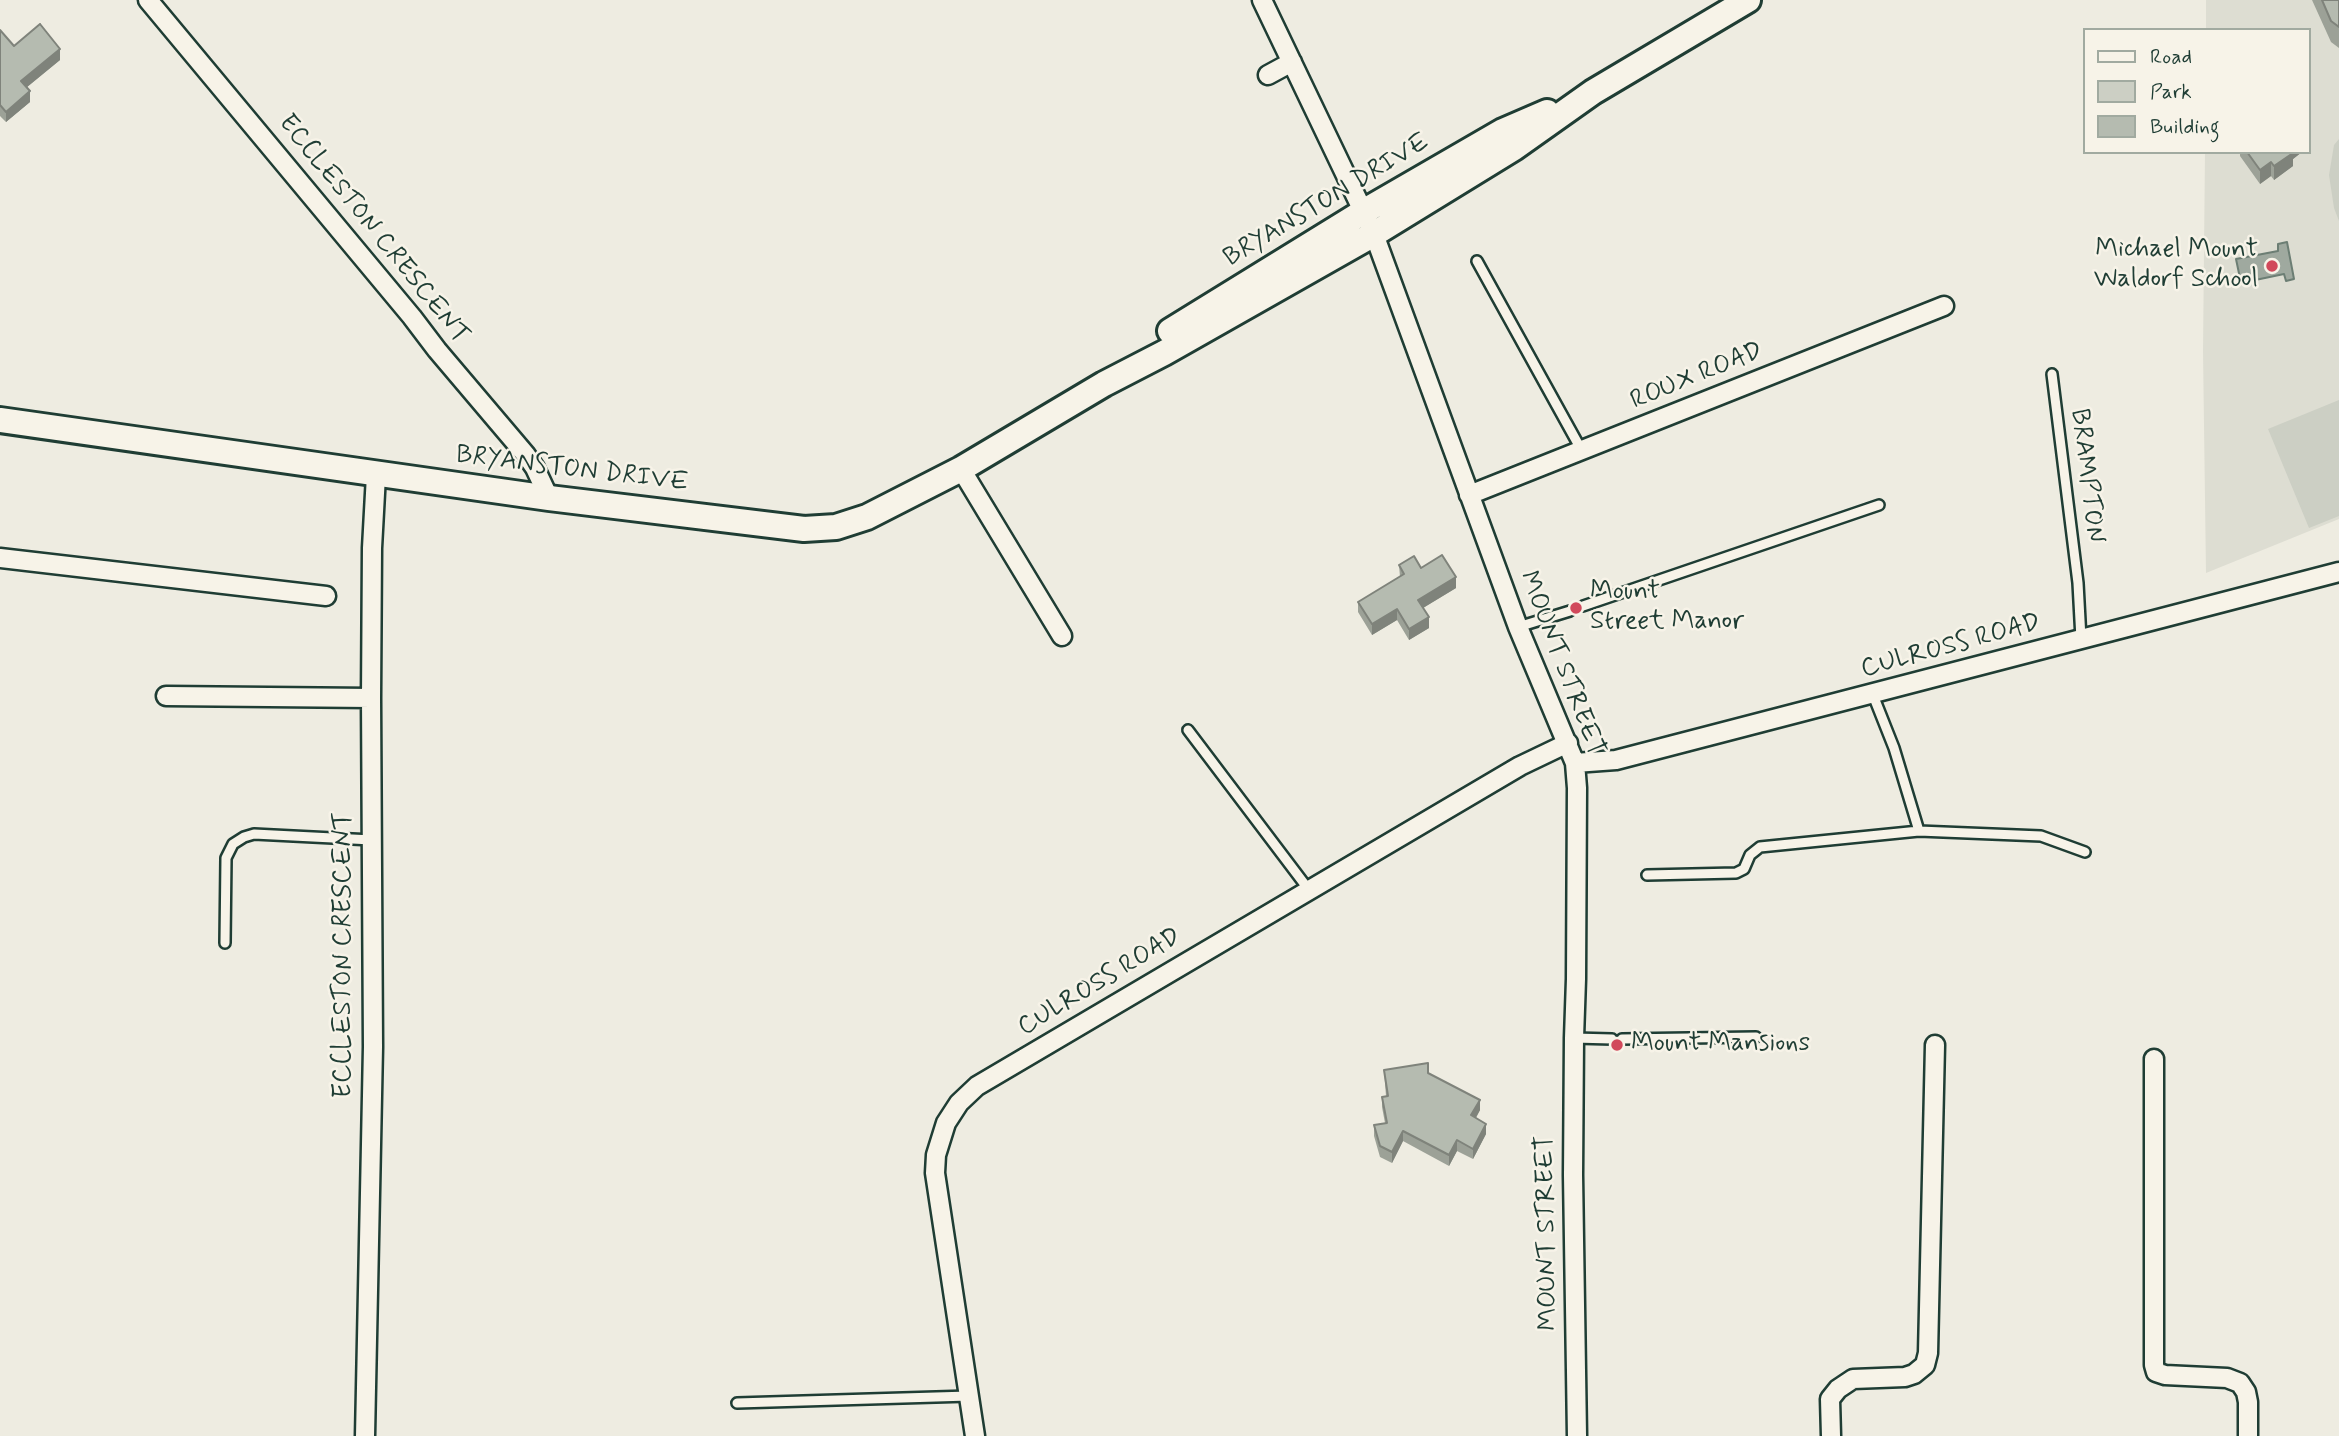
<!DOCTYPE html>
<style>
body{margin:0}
#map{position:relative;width:2339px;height:1436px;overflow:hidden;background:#eeece1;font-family:Mynerve,sans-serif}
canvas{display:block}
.legend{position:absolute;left:2083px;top:28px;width:228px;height:126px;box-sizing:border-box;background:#f7f3e8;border:2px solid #a1aaa0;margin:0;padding:9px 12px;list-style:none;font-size:21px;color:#1f3d34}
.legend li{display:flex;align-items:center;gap:14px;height:35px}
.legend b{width:35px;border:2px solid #a1aaa0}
</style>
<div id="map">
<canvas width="2339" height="1436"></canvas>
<ul class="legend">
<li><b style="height:9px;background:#f7f3e8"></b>Road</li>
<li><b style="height:19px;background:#cccfc4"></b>Park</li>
<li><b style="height:19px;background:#b5bbb0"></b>Building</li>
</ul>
</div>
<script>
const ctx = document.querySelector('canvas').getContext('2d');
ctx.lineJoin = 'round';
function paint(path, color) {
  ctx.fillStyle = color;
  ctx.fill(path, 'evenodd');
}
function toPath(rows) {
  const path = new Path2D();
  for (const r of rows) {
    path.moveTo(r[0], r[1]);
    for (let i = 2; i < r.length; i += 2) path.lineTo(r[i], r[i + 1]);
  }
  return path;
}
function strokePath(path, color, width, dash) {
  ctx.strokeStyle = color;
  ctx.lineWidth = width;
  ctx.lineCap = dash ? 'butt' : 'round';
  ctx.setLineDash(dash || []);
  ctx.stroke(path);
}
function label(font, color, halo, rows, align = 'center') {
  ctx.font = font + ' Mynerve,sans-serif';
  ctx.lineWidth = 5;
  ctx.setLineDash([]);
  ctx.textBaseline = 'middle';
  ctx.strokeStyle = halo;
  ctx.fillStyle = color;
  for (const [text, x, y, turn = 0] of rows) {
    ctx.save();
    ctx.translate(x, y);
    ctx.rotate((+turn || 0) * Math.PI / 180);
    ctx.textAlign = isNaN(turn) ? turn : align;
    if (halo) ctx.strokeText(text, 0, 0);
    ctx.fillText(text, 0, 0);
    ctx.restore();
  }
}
const built = toPath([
 [2206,0,2339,0,2339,519,2206,573,2203,351,2205,152,2309,152,2309,30,2206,30]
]);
const green = toPath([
 [2339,139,2339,221,2334,208,2329,175,2334,145],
 [2339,400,2339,516,2309,528,2268,429]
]);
const water = toPath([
 [2287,242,2294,279,2286,281,2284,274,2241,283,2236,259,2278,251,2278,244,2287,242]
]);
const lane = toPath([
 [1477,261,1582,451],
 [2052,374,2078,583,2081,639],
 [1583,606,1879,505],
 [1518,627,1570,611],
 [1188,730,1309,890],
 [1919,831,2041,836,2085,852],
 [1647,875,1736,873,1744,869,1750,855,1760,847,1919,831,1894,748,1873,695],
 [225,943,226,858,233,844,244,837,254,834,372,840],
 [1574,1038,1612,1039],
 [1622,1039,1756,1037],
 [737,1403,969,1396]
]);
const street = toPath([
 [148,0,412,317,437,350,526,455,535,468,549,498],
 [1262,0,1374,234,1518,627,1575,763,1577,788,1576,979,1574,1038,1573,1175,1577,1436],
 [1268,75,1292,62],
 [961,469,1062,636],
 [1469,495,1944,306],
 [0,558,326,596],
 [166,696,371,698],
 [1575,763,1616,760,2339,572],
 [2154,1059,2154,1365,2156,1372,2165,1375,2227,1378,2240,1383,2246,1392,2248,1402,2248,1436],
 [365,1436,373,1047,371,698,372,548,376,475],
 [975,1436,935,1173,936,1155,946,1123,959,1103,977,1086,1520,766,1568,743],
 [1831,1436,1830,1399,1838,1389,1853,1379,1905,1377,1914,1374,1925,1365,1928,1353,1935,1045]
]);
const secondary = toPath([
 [1170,331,1363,212,1503,131,1547,112],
 [0,420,549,498,804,529,836,527,867,517,961,469,1104,384,1164,353,1374,234,1514,148,1593,92,1748,0]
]);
const wall = toPath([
 [2312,0,2339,0,2339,48,2331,42],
 [0,30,14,46,60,60,27,87,30,102,6,122,0,116],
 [2240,152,2302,152,2293,159,2293,166,2274,180,2271,176,2260,184,2240,156],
 [1399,565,1421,568,1456,588,1423,608,1429,628,1409,640,1397,620,1372,635,1358,612,1358,602,1400,577],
 [1384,1070,1428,1073,1480,1110,1476,1118,1486,1134,1473,1159,1457,1151,1449,1166,1403,1141,1392,1163,1380,1157,1374,1136,1374,1125,1385,1123,1382,1107,1382,1097,1386,1096]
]);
const shadedWall = toPath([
 [60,49,60,60,21,92,21,81],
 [30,91,30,102,6,122,6,112],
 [2289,152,2302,152,2293,159,2293,166,2274,180,2274,166],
 [2271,162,2271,176,2260,184,2260,170],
 [1456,577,1456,588,1418,611,1418,600],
 [1397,609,1397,620,1372,635,1372,624],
 [1429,617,1429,628,1409,640,1409,629],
 [1480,1100,1480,1110,1471,1126,1471,1115],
 [1486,1124,1486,1134,1473,1159,1473,1149],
 [1403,1131,1403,1141,1392,1163,1392,1152],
 [1457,1140,1457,1151,1449,1166,1449,1155]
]);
const building = toPath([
 [2322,0,2339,0,2339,27,2331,21,2322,0],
 [40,24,60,49,21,81,30,91,6,112,0,105,0,30,14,46,40,24],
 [2247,152,2292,152,2293,153,2274,166,2271,162,2260,170,2247,152],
 [1442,555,1456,577,1418,600,1429,617,1409,629,1397,609,1372,624,1358,602,1404,574,1399,565,1414,556,1421,568,1442,555],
 [1428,1063,1428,1073,1480,1100,1471,1115,1486,1124,1473,1149,1457,1140,1449,1155,1403,1131,1392,1152,1380,1146,1374,1125,1387,1123,1382,1097,1388,1096,1384,1070,1428,1063]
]);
const markers = [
 [2272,266,7,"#d1495b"],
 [1576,608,7,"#d1495b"],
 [1617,1045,7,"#d1495b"]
];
const streetNames = [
 ["BRYANSTON DRIVE",1327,201,-31],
 ["ECCLESTON CRESCENT",373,230,51],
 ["ROUX ROAD",1697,377,-22],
 ["BRYANSTON DRIVE",572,470,7],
 ["BRAMPTON",2086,476,83],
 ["CULROSS ROAD",1951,647,-15],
 ["MOUNT STREET",1561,664,69],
 ["ECCLESTON CRESCENT",345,955,-90],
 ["CULROSS ROAD",1100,983,-31],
 ["MOUNT STREET",1548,1233,-91]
];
const poiNames = [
 ["Michael Mount",2258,251,"right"],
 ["Waldorf School",2258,281,"right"],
 ["Mount",1590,593],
 ["Street Manor",1590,623],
 ["Mount Mansions",1631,1045]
];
paint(built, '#ddddd2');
paint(green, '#cccfc4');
paint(water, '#9fa99f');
strokePath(water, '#6c7e74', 2);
strokePath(lane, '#1f3d34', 14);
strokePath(street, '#1f3d34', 23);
strokePath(secondary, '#1f3d34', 30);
strokePath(lane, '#f7f3e8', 9);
strokePath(street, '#f7f3e8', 18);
strokePath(secondary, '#f7f3e8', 24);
paint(wall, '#9ca197');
paint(shadedWall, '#7f837b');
paint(building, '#b5bbb0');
strokePath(building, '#7f837b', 2);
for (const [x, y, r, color] of markers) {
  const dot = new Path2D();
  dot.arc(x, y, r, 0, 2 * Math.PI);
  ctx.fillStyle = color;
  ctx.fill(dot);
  strokePath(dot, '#f7f3e8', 2.5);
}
label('26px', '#1f3d34', '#f7f3e8', streetNames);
label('26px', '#1f3d34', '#f7f3e8', poiNames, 'left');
</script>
